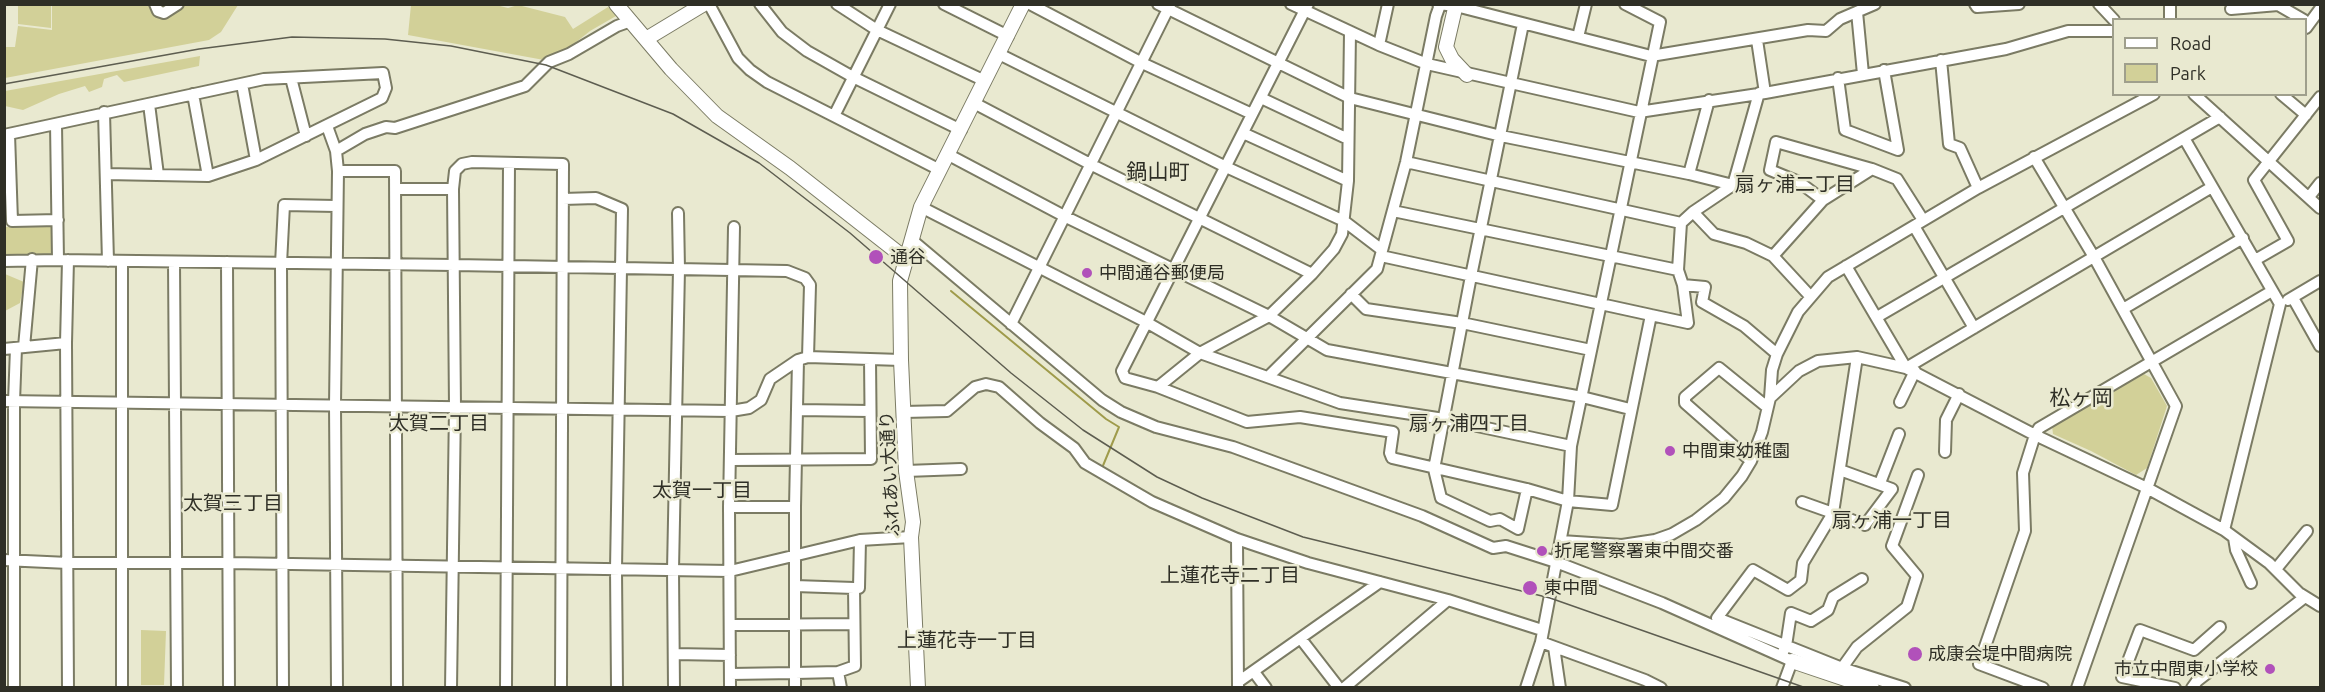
<!DOCTYPE html>
<meta charset="utf-8">
<style>
body{margin:0}
#map{position:relative;width:2325px;height:692px;overflow:hidden;background:#e9e9d0;font-family:Ubuntu,sans-serif}
canvas{display:block}
.frame{position:absolute;inset:0;border:6px solid #2f2f26;pointer-events:none}
.legend{position:absolute;left:2112px;top:18px;width:195px;height:78px;box-sizing:border-box;background:#e9e9d0;border:2px solid #9f9f8c;margin:0;padding:8px 10px;list-style:none;font-size:18px;color:#2f2f26}
.legend li{display:flex;align-items:center;gap:12px;height:30px}
.legend b{width:30px;border:2px solid #9f9f8c}
</style>
<div id="map">
<canvas width="2325" height="692"></canvas>
<div class="frame"></div>
<ul class="legend">
<li><b style="height:8px;background:#fff"></b>Road</li>
<li><b style="height:16px;background:#d2d098"></b>Park</li>
</ul>
</div>
<script>
const ctx = document.querySelector('canvas').getContext('2d');
ctx.lineJoin = 'round';
function paint(path, color) {
  ctx.fillStyle = color;
  ctx.fill(path, 'evenodd');
}
function toPath(rows) {
  const path = new Path2D();
  for (const r of rows) {
    path.moveTo(r[0], r[1]);
    for (let i = 2; i < r.length; i += 2) path.lineTo(r[i], r[i + 1]);
  }
  return path;
}
function strokePath(path, color, width, dash) {
  ctx.strokeStyle = color;
  ctx.lineWidth = width;
  ctx.lineCap = dash ? 'butt' : 'round';
  ctx.setLineDash(dash || []);
  ctx.stroke(path);
}
function label(font, color, halo, rows, align = 'center') {
  ctx.font = font + ' Ubuntu,"Noto Sans JP",sans-serif';
  ctx.lineWidth = 5;
  ctx.setLineDash([]);
  ctx.textBaseline = 'middle';
  ctx.strokeStyle = halo;
  ctx.fillStyle = color;
  for (const [text, x, y, turn = 0] of rows) {
    ctx.save();
    ctx.translate(x, y);
    ctx.rotate((+turn || 0) * Math.PI / 180);
    ctx.textAlign = isNaN(turn) ? turn : align;
    if (halo) ctx.strokeText(text, 0, 0);
    ctx.fillText(text, 0, 0);
    ctx.restore();
  }
}
const green = toPath([
 [492,4,508,8,518,5,565,17,573,29,608,7,616,16,590,31,565,51,544,60,408,35,411,5],
 [18,5,51,5,51,28,18,24],
 [52,5,150,5,155,13,164,17,186,5,238,5,221,32,209,40,5,78,5,47,15,47,18,26,52,30],
 [200,56,199,66,124,82,117,75,104,79,102,87,89,92,85,86,59,94,23,110,5,106,5,91],
 [52,225,51,254,5,256,4,227],
 [5,274,24,282,20,303,5,311],
 [2144,374,2151,378,2167,406,2147,468,2136,475,2091,451,2053,434,2052,426],
 [141,630,166,631,164,685,141,685]
]);
const stream = toPath([
 [951,291,1106,419,1119,427,1102,468]
]);
const minor = toPath([
 [155,4,158,11,164,13,178,4],
 [709,4,738,58,750,70,767,82,940,170],
 [760,4,782,32,807,51,853,77,961,130],
 [837,4,877,30,985,81],
 [944,4,1008,36],
 [1030,4,1142,63,1252,114],
 [1158,4,1350,98,1501,136,1689,174,1733,185],
 [1291,4,1379,45,1427,64,1639,112,1765,93,2006,49,2068,31,2114,31],
 [1308,4,1122,371,1125,378,1158,387,1247,422,1300,417,1393,432,1390,453,1392,458,1527,489,1568,501,1612,505,1651,315,1688,323,1683,285,1678,270,1681,223,1693,212,1733,185,1759,93],
 [1438,4,1456,6,1651,56,1808,30,1826,31,1840,19,1875,4],
 [1975,4,1977,7,2019,4],
 [2099,4,2114,20],
 [2170,4,2170,20],
 [2231,9,2278,5,2304,20],
 [1857,12,1863,74],
 [1523,24,1471,276,1434,469,1441,498,1490,521,1500,519,1518,529,1527,489],
 [2306,28,2320,9],
 [1578,37,1586,4],
 [1757,40,1765,93],
 [1379,45,1388,4],
 [999,54,1226,167,1344,221,1382,250],
 [1941,60,1949,144,1960,148,1978,188],
 [291,78,306,136],
 [1838,78,1845,130,1898,150,1884,70],
 [242,84,256,160],
 [193,94,208,176],
 [2194,94,2320,208],
 [2281,94,2306,115],
 [1261,98,1348,139],
 [974,103,1092,165,1312,274],
 [149,104,158,175],
 [104,112,108,261],
 [834,116,890,4],
 [2220,117,2184,138,2280,304,2224,530],
 [56,124,58,260],
 [327,126,336,151,338,171,335,405,337,688],
 [1243,133,1348,181],
 [9,134,12,221,58,220],
 [4,135,264,79,383,73,386,88,382,98,256,160,208,176,106,174],
 [336,151,365,134,386,127,395,128,525,86,549,62,569,54,617,26,631,21],
 [947,154,1066,217,1269,316,1327,350,1582,397,1630,409],
 [2034,157,2094,257,2176,406,2077,688],
 [1406,162,1681,223],
 [338,171,395,171,397,688],
 [1689,174,1709,100],
 [396,189,453,189],
 [2309,197,2320,183],
 [563,199,596,198,622,209,616,569,617,688],
 [1823,200,1799,182,1770,170,1776,142,1872,169,1897,179,1923,220],
 [921,207,1146,322,1200,353,1340,403,1444,419,1571,446],
 [1393,211,1678,270],
 [1693,212,1714,234,1746,243,1773,256,1810,296],
 [1914,226,1974,328],
 [913,241,1102,400,1121,412,1156,427,1233,447,1422,516,1493,548,1506,546,1556,562,1662,603,1792,661,1782,688],
 [1381,256,1651,315],
 [1773,256,1823,200,1872,169],
 [68,260,66,343,68,688],
 [2255,260,2288,241,2254,180,2320,97],
 [4,261,58,260,455,265,787,271,805,278,810,285,808,357],
 [122,262,122,688],
 [174,262,177,688],
 [227,262,229,688],
 [1846,266,1906,368],
 [1683,285,1705,287,1702,302,1744,326,1777,354],
 [1351,294,1366,309,1462,323,1591,350],
 [2293,298,2320,346],
 [2288,300,2320,281],
 [2123,309,2243,238],
 [1877,317,2184,138],
 [1011,324,1170,5],
 [24,347,32,259],
 [4,349,66,343],
 [1906,368,2212,187],
 [1269,376,1377,269,1406,162,1436,16,1440,5],
 [1158,387,1200,353,1269,316,1312,274,1334,249,1342,234,1348,181,1350,32],
 [1770,398,1799,371,1818,361,1857,357,1906,368,2035,435,2147,488,2224,530,2269,563,2299,593,2320,606],
 [4,401,731,411,749,408,761,400,770,379,798,360,808,357,901,360],
 [1900,402,1915,371],
 [798,410,870,411],
 [904,412,947,411,975,387,986,384,999,387,1040,423,1074,448,1085,463,1152,502,1237,539,1308,563,1448,600,1542,630],
 [1945,452,1946,420,1959,394],
 [731,460,871,459,870,359],
 [1751,461,1685,403,1685,397,1719,368,1767,407],
 [1840,470,1892,489,1865,525,1833,513,1857,357],
 [906,471,961,469],
 [1880,483,1899,434],
 [1802,502,1833,513,1803,563,1801,580,1788,590,1753,570,1717,618,1842,668,1905,688],
 [729,507,795,507],
 [2234,538,2236,550,2251,583],
 [1237,539,1238,686],
 [1561,541,1622,545,1655,540,1672,534,1696,520,1724,498,1742,476,1751,461,1762,432,1770,398,1772,370,1777,354,1798,312,1828,277,1978,188,2154,94],
 [4,560,68,563,229,563,730,571,860,540,911,537],
 [2276,569,2307,531],
 [795,586,854,588],
 [731,625,854,624],
 [1301,639,1339,688],
 [1541,642,1645,680,1661,688],
 [1554,647,1560,688],
 [1783,652,1786,646,1791,613,1811,621,1828,610,1833,597,1862,579],
 [674,654,730,655],
 [1842,668,1857,647,1907,607,1917,576,1892,546,1918,475],
 [838,672,841,688],
 [1254,672,1266,688],
 [730,674,795,673,795,507,798,360],
 [1238,682,1380,582],
 [14,688,14,402,16,348],
 [283,688,281,264,284,205,336,206],
 [451,688,455,407,453,189,455,171,462,164,472,162,563,164,561,688],
 [506,688,509,163],
 [674,688,673,570,679,269,678,213],
 [730,688,729,507,734,227],
 [795,688,795,673,838,672,855,666,854,588,859,588,860,540],
 [1344,688,1448,600],
 [1526,688,1541,642,1568,501,1571,446,1660,22,1625,4],
 [2043,688,1979,664,2025,531,2023,473,2035,435,2039,428,2272,291],
 [2175,688,2122,677,2140,630,2194,650,2220,627],
 [2192,688,2197,681,2305,597]
]);
const tertiary = toPath([
 [616,4,671,69,717,116,790,168,906,259],
 [1456,4,1446,47,1452,59,1467,75],
 [646,39,704,4],
 [1792,661,1872,688],
 [918,688,911,537,913,522,906,471,901,360,900,281,921,207,1023,4]
]);
const tram = toPath([
 [4,84,199,49,292,37,385,39,451,46,546,65,673,114,759,163,850,233,1011,373,1083,430,1157,477,1202,498,1303,537,1550,598,1806,688]
]);
const markers = [
 [876,257,8,"#b151ba"],
 [1087,273,6,"#b151ba"],
 [1670,451,6,"#b151ba"],
 [1542,551,6,"#b151ba"],
 [1530,588,8,"#b151ba"],
 [1915,654,8,"#b151ba"],
 [2270,669,6,"#b151ba"]
];
const poiNames = [
 ["通谷",890,257],
 ["中間通谷郵便局",1099,273],
 ["中間東幼稚園",1682,451],
 ["折尾警察署東中間交番",1554,551],
 ["東中間",1544,588],
 ["成康会堤中間病院",1928,654],
 ["市立中間東小学校",2258,669,"right"]
];
const streetNames = [
 ["ふれあい大通り",890,474,-93]
];
const neighbourhoodNames = [
 ["扇ヶ浦二丁目",1795,184],
 ["太賀二丁目",439,423],
 ["扇ヶ浦四丁目",1469,423],
 ["太賀一丁目",702,490],
 ["太賀三丁目",233,503],
 ["扇ヶ浦一丁目",1892,520],
 ["上蓮花寺二丁目",1230,575],
 ["上蓮花寺一丁目",967,640]
];
const quarterNames = [
 ["鍋山町",1158,172],
 ["松ヶ岡",2081,398]
];
paint(green, '#d2d098');
strokePath(stream, '#9f9b4b', 2);
strokePath(minor, '#7b7b64', 14);
strokePath(tertiary, '#7b7b64', 16);
strokePath(minor, '#fff', 10);
strokePath(tertiary, '#fff', 14);
strokePath(tram, '#5d5d50', 1.5);
for (const [x, y, r, color] of markers) {
  const dot = new Path2D();
  dot.arc(x, y, r, 0, 2 * Math.PI);
  ctx.fillStyle = color;
  ctx.fill(dot);
  strokePath(dot, '#e9e9d0', 2);
}
label('18px', '#2f2f26', '#e9e9d0', poiNames, 'left');
label('18px', '#2f2f26', '#e9e9d0', streetNames);
label('20px', '#2f2f26', '#e9e9d0', neighbourhoodNames);
label('21px', '#2f2f26', '#e9e9d0', quarterNames);
</script>
